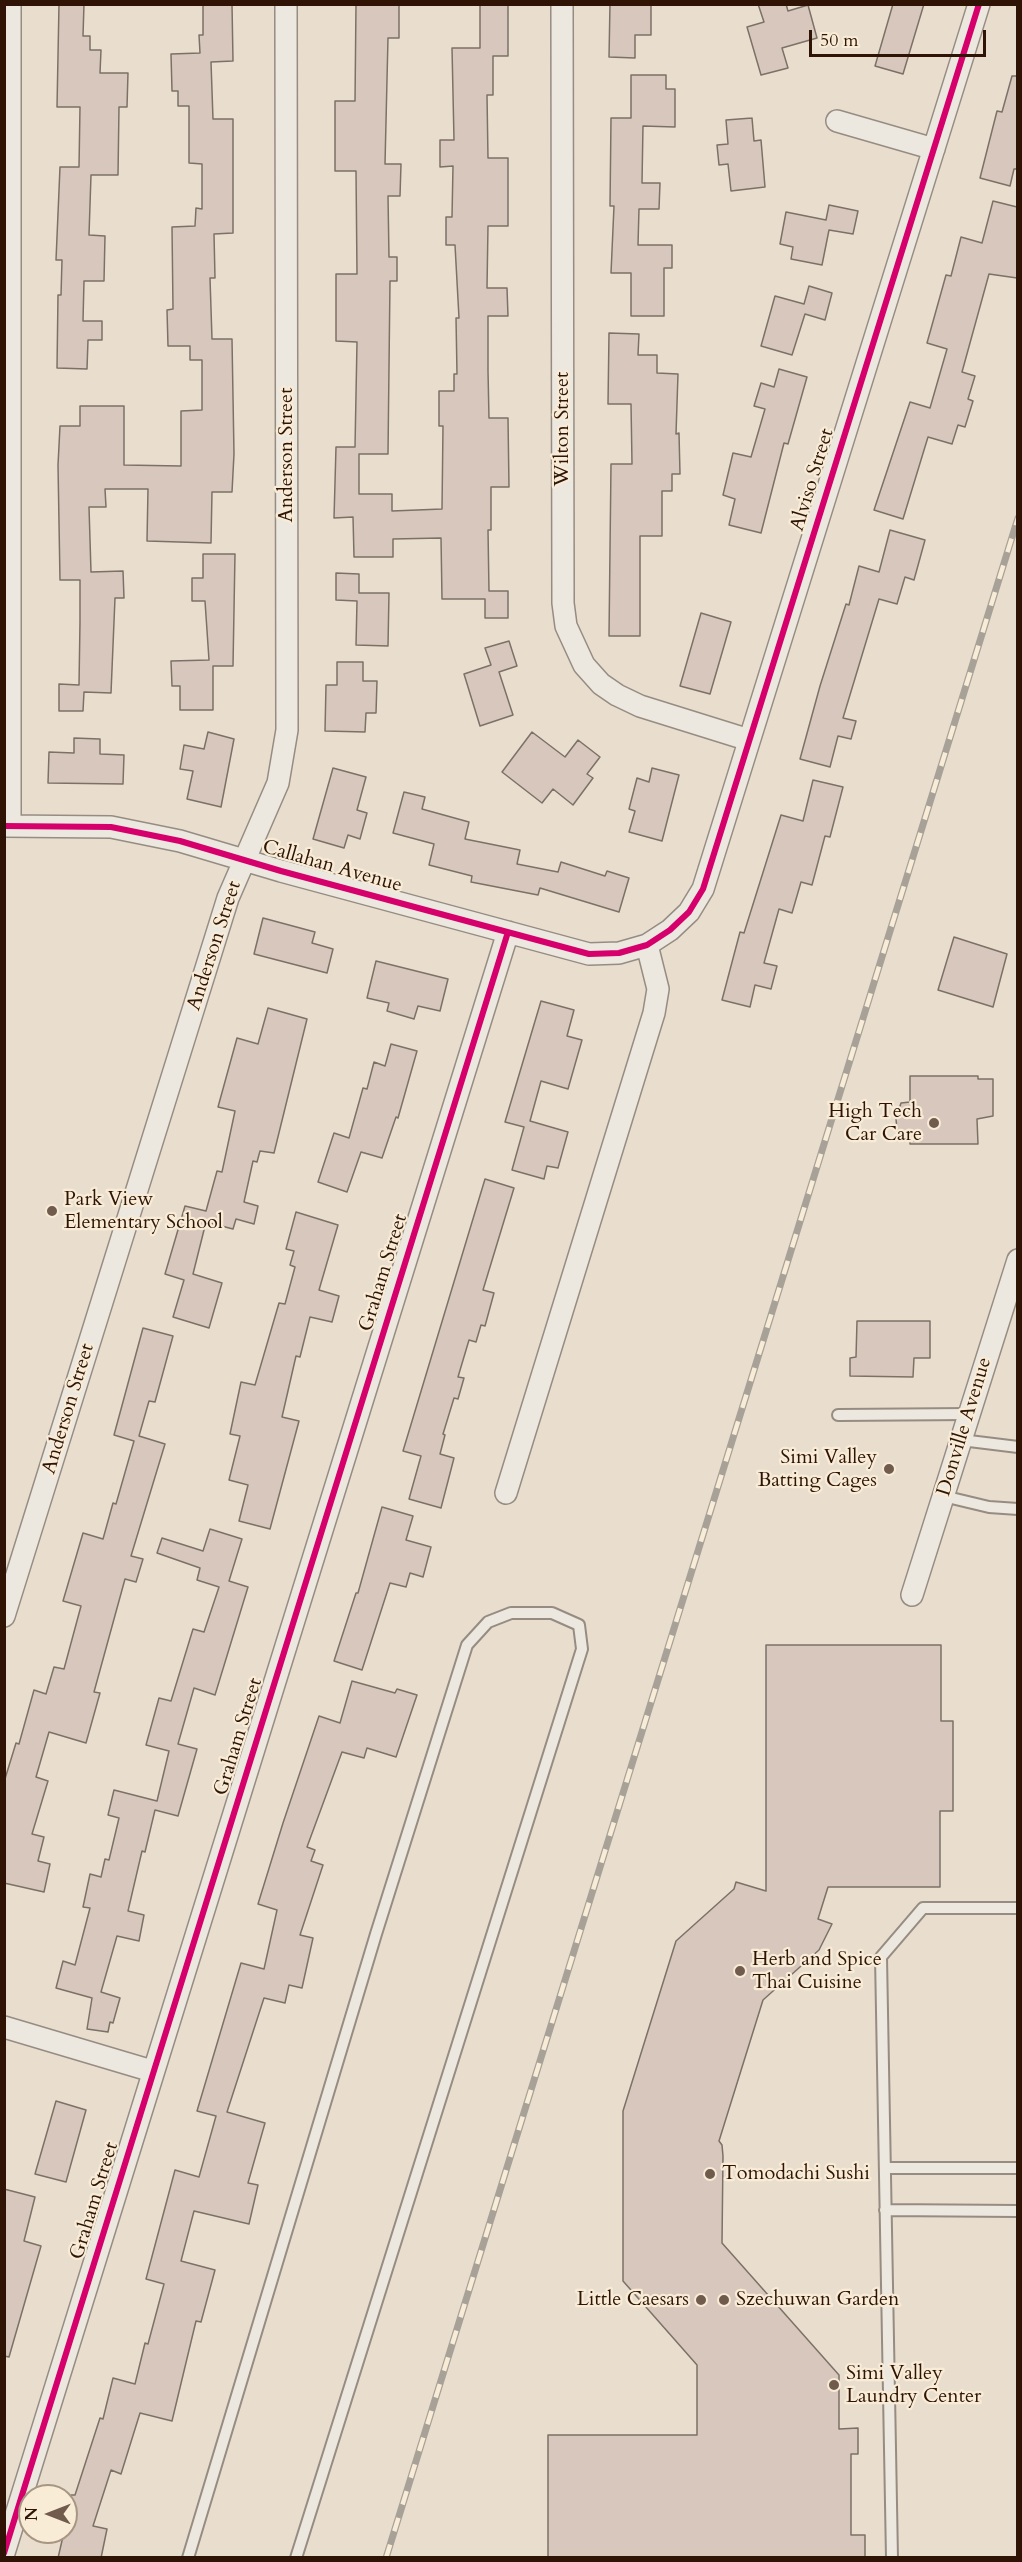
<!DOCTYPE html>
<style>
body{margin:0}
#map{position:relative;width:1022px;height:2562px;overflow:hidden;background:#e9dece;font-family:Cardo,serif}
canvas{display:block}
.frame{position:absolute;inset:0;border:6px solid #2f1406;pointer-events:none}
.north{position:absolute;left:18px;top:2484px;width:60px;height:60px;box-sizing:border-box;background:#f8ecd7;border:2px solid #a89683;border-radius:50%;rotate:270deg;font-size:16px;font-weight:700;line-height:24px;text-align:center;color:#2f1406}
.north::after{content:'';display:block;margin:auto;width:21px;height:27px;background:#705b4c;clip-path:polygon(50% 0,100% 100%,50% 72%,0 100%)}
.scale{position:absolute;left:809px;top:30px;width:177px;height:27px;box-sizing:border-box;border:3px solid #2f1406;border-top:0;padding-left:8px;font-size:18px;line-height:21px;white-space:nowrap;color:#2f1406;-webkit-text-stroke:4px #f8ecd7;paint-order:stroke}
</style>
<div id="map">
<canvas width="1022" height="2562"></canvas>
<div class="frame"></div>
<div class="north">N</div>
<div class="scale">50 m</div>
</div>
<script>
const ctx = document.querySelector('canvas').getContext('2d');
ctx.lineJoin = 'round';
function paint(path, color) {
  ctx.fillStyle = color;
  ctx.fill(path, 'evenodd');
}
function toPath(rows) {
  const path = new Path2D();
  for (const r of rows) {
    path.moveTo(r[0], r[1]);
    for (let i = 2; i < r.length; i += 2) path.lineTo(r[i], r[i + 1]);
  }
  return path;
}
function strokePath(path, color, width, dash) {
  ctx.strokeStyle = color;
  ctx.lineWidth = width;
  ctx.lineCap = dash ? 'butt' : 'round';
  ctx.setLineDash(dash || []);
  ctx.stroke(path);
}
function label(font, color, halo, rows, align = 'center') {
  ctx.font = font + ' Cardo,serif';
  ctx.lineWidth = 4.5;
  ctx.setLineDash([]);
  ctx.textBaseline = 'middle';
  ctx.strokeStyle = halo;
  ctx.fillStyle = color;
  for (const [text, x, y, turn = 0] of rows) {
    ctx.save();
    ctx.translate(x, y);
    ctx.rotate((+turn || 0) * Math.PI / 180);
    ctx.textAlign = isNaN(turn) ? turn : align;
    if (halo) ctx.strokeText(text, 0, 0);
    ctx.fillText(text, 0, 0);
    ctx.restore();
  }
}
const building = toPath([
 [59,4,84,4,83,36,90,36,90,50,101,50,100,73,128,73,127,107,119,107,118,175,91,175,89,235,105,236,104,281,84,281,83,321,102,321,102,340,88,340,87,369,57,368,58,295,61,295,62,260,56,260,60,167,79,167,80,107,57,107,59,4],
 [203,4,232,4,233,61,211,62,213,119,233,119,233,233,214,234,215,278,210,278,212,339,232,339,234,454,232,492,212,492,211,543,147,541,148,489,105,489,106,507,89,507,91,572,123,571,124,598,115,598,111,693,84,692,83,711,59,711,59,684,79,685,80,622,80,580,60,580,58,465,60,426,80,426,80,406,124,406,124,465,181,466,181,411,202,410,202,360,190,360,190,346,168,346,167,310,173,309,172,227,195,226,196,208,202,209,202,164,189,163,189,106,178,106,178,91,172,91,171,54,200,53,199,35,203,35,203,4],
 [356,4,399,4,399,38,388,38,385,164,401,164,400,196,388,196,389,257,397,257,397,281,390,281,388,454,359,454,359,494,392,494,392,511,442,509,443,426,439,426,439,391,454,391,454,374,457,374,456,318,459,318,455,245,446,245,446,217,452,217,453,166,440,167,440,140,454,140,452,48,480,48,480,4,508,4,508,56,493,56,493,95,487,95,488,158,508,158,508,226,488,226,487,288,507,288,508,316,488,316,488,371,489,418,508,418,509,487,491,487,491,530,488,530,489,591,508,591,508,618,485,618,485,599,442,599,441,538,393,539,393,557,354,557,353,517,334,518,336,447,355,447,357,342,336,341,336,274,357,274,356,171,335,171,335,101,355,101,356,4],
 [610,4,651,4,651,35,635,35,635,58,609,57,610,4],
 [758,4,786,4,788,11,808,5,817,38,782,48,788,68,761,75,747,27,764,22,758,4],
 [893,4,924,4,903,74,875,66,893,4],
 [631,75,666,75,666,89,675,89,675,127,643,126,642,183,660,183,659,209,639,209,638,245,672,245,672,268,664,268,664,316,631,316,631,273,611,273,614,206,610,206,611,118,631,118,631,75],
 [1012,76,1017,76,1017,169,1014,169,1010,186,980,178,997,111,1002,112,1012,76],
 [752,118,754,141,761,140,765,187,731,191,728,164,719,165,717,145,728,144,726,120,752,118],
 [993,201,1017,207,1017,278,989,274,962,372,975,376,968,399,973,401,965,427,958,425,952,444,928,437,903,519,874,510,910,402,930,408,947,349,927,343,946,275,951,276,961,237,982,243,993,201],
 [829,205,858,211,853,234,829,230,822,265,791,259,793,247,780,244,786,212,826,220,829,205],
 [809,286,832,293,825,320,805,314,792,355,761,346,775,296,804,304,809,286],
 [609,333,639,334,638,355,657,355,657,373,678,374,676,434,679,433,680,474,672,474,672,491,662,491,662,536,640,536,640,636,609,636,611,464,632,464,631,404,608,404,609,333],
 [779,369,807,377,788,444,784,443,761,533,729,525,735,499,723,495,733,453,751,457,765,409,754,406,761,383,774,387,779,369],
 [890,530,925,540,914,580,905,577,897,604,879,599,843,718,856,721,851,739,838,736,830,767,800,759,820,686,846,604,849,605,859,566,879,572,890,530],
 [203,554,235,554,233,666,213,666,213,710,180,710,180,686,172,686,171,661,209,660,205,601,192,601,192,578,203,578,203,554],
 [336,573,359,574,359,593,389,593,388,646,356,645,357,601,336,600,336,573],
 [701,613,731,622,710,694,680,686,701,613],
 [509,641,517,666,499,672,513,715,480,726,464,674,491,665,485,648,509,641],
 [337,662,363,662,363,681,377,681,376,713,366,713,365,732,325,731,326,685,337,685,337,662],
 [208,732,234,739,221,807,187,799,193,771,180,769,184,745,204,749,208,732],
 [532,732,565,757,578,740,600,757,587,774,593,778,573,805,553,789,542,803,502,772,532,732],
 [74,738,100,739,100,754,124,755,123,784,48,783,49,752,74,753,74,738],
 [333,768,366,777,357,810,367,813,360,839,348,835,344,848,313,839,333,768],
 [652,768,679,775,662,841,629,832,635,811,629,809,637,778,649,782,652,768],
 [813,780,843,787,830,837,825,836,812,885,801,882,792,913,779,909,764,963,777,966,771,989,755,985,750,1007,722,1000,740,932,744,933,781,815,803,821,813,780],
 [404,792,425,797,422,809,469,822,465,839,520,850,517,864,558,872,561,862,605,876,607,871,629,878,619,912,540,888,538,895,471,882,472,876,429,865,434,844,393,833,404,792],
 [263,918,315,932,312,943,333,949,327,973,254,954,263,918],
 [954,937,1007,954,993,1007,938,990,954,937],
 [376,961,448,979,440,1011,418,1006,414,1019,387,1011,389,1003,367,998,376,961],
 [541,1001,574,1010,567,1036,582,1040,568,1089,541,1081,530,1121,568,1132,558,1168,547,1166,544,1179,512,1170,524,1127,505,1122,541,1001],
 [268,1008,307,1019,274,1153,260,1151,257,1162,253,1161,244,1202,258,1206,254,1224,236,1219,233,1229,206,1222,193,1274,222,1283,209,1328,173,1317,184,1280,165,1274,185,1206,206,1211,217,1171,222,1172,235,1111,218,1107,237,1038,258,1044,268,1008],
 [391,1044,417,1051,398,1118,396,1117,382,1158,361,1152,347,1192,318,1182,334,1133,349,1138,363,1088,367,1089,374,1062,385,1066,391,1044],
 [910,1076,978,1076,978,1079,993,1079,993,1116,977,1119,978,1144,910,1144,910,1141,898,1141,896,1119,901,1103,910,1102,910,1076],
 [485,1179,514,1188,483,1290,494,1293,485,1326,481,1325,476,1342,469,1340,458,1377,464,1378,458,1399,454,1398,443,1434,445,1435,440,1454,454,1458,441,1508,409,1499,421,1456,403,1451,485,1179],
 [296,1212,338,1225,319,1290,339,1296,332,1322,310,1317,300,1357,296,1356,282,1417,299,1421,270,1529,239,1521,248,1485,229,1480,240,1436,230,1434,241,1382,255,1385,279,1303,285,1304,295,1267,290,1265,294,1251,286,1249,296,1212],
 [857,1321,930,1321,930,1358,914,1358,913,1377,850,1376,850,1358,856,1357,857,1321],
 [143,1328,173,1336,155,1402,149,1401,139,1436,165,1444,131,1556,143,1559,136,1582,125,1579,94,1692,100,1693,86,1743,49,1732,36,1777,48,1781,32,1834,44,1837,38,1861,50,1864,44,1892,4,1883,4,1782,16,1743,19,1744,34,1690,46,1694,54,1667,64,1669,81,1606,63,1601,83,1533,103,1539,113,1503,116,1504,134,1441,114,1435,143,1328],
 [382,1507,413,1516,406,1540,431,1547,423,1577,410,1573,406,1587,390,1583,362,1670,334,1661,356,1593,358,1593,382,1507],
 [210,1529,242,1539,229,1581,248,1587,215,1695,194,1688,178,1744,197,1749,178,1816,155,1810,145,1852,142,1851,128,1911,144,1915,139,1941,117,1936,101,1992,120,1998,113,2023,110,2022,108,2032,87,2029,92,1998,56,1988,63,1961,75,1965,90,1908,83,1907,90,1874,101,1877,105,1859,109,1860,119,1818,108,1815,114,1790,157,1801,169,1751,146,1745,159,1698,171,1701,193,1629,204,1632,219,1587,197,1580,200,1568,157,1553,162,1538,203,1551,210,1529],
 [766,1645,941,1645,941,1721,953,1721,953,1811,940,1811,940,1887,828,1887,818,1919,832,1924,819,1950,763,2000,719,2141,722,2145,723,2156,722,2243,839,2375,839,2429,858,2428,858,2454,851,2454,851,2535,865,2535,865,2558,548,2558,548,2435,697,2435,697,2365,623,2281,623,2111,676,1941,734,1889,736,1882,766,1891,766,1645],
 [352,1681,395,1693,397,1689,417,1695,396,1757,367,1748,364,1758,342,1752,307,1847,315,1850,311,1861,323,1865,300,1935,313,1938,302,1988,289,1985,285,2003,264,1998,227,2112,265,2123,248,2183,258,2185,249,2224,194,2211,181,2261,215,2270,201,2322,196,2321,172,2421,140,2413,121,2474,111,2470,93,2526,107,2529,101,2558,58,2558,64,2532,66,2532,71,2495,75,2495,100,2418,103,2419,113,2378,135,2384,145,2343,148,2344,164,2284,146,2279,175,2170,199,2177,216,2116,197,2111,241,1963,264,1969,277,1910,258,1904,283,1823,319,1716,340,1723,352,1681],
 [56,2101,86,2110,66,2182,35,2174,56,2101],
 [4,2189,35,2197,24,2241,41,2246,9,2357,4,2356,4,2189]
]);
const service = toPath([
 [838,1415,969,1414],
 [961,1440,1018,1447],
 [943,1496,989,1507,1018,1509],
 [885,2168,1018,2168],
 [885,2210,1018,2211],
 [188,2558,376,1934,467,1645,488,1622,511,1613,552,1613,579,1625,582,1649,296,2558],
 [892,2558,881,1957,923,1908,1018,1908]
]);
const minor = toPath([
 [10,4,10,826],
 [562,4,563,603,566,626,584,665,601,684,617,695,640,706,749,740],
 [837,121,934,149],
 [4,826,111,827,180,841,281,871,589,954,619,953,647,945,670,930,689,912,703,889,979,4],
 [506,1493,654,1013,658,989,647,945],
 [912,1595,1018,1260],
 [4,1616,228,898,278,783,287,730,286,4],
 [4,2027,152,2071],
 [4,2553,508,932]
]);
const rail = toPath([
 [386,2558,1018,518]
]);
const cycleway = toPath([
 [4,826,111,827,180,841,281,871,589,954,619,953,647,945,670,930,689,912,703,889,979,4],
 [4,2553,508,932]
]);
const markers = [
 [934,1123,6,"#705b4c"],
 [52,1211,6,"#705b4c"],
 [889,1469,6,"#705b4c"],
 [740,1971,6,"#705b4c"],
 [710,2174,6,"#705b4c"],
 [701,2300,6,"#705b4c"],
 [724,2300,6,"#705b4c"],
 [834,2385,6,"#705b4c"]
];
const streetNames = [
 ["Wilton Street",563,429,-90],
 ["Anderson Street",287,455,-90],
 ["Alviso Street",813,480,-73],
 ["Callahan Avenue",332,867,16],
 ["Anderson Street",215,946,-72],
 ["Graham Street",384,1273,-73],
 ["Anderson Street",69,1409,-73],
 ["Donville Avenue",965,1427,-73],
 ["Graham Street",239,1737,-73],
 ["Graham Street",95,2201,-73]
];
const poiNames = [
 ["High Tech",922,1112,"right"],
 ["Car Care",922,1135,"right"],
 ["Park View",64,1200],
 ["Elementary School",64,1223],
 ["Simi Valley",877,1458,"right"],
 ["Batting Cages",877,1481,"right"],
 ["Herb and Spice",752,1960],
 ["Thai Cuisine",752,1983],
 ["Tomodachi Sushi",722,2174],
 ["Little Caesars",689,2300,"right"],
 ["Szechuwan Garden",736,2300],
 ["Simi Valley",846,2374],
 ["Laundry Center",846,2397]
];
paint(building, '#d7c7bc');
strokePath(building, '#7c7167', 1.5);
strokePath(service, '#968c82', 14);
strokePath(minor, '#968c82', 24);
strokePath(service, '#ece7df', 10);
strokePath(minor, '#ece7df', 21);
strokePath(rail, '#a8a198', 7);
strokePath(rail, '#f8ecd7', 4.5, [14]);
strokePath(cycleway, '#d6006c', 6);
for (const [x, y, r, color] of markers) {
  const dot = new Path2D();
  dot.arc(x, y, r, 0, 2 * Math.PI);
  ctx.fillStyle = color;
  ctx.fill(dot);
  strokePath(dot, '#f8ecd7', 2);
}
label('20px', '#2f1406', '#f8ecd7', streetNames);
label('20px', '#2f1406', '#f8ecd7', poiNames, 'left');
</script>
